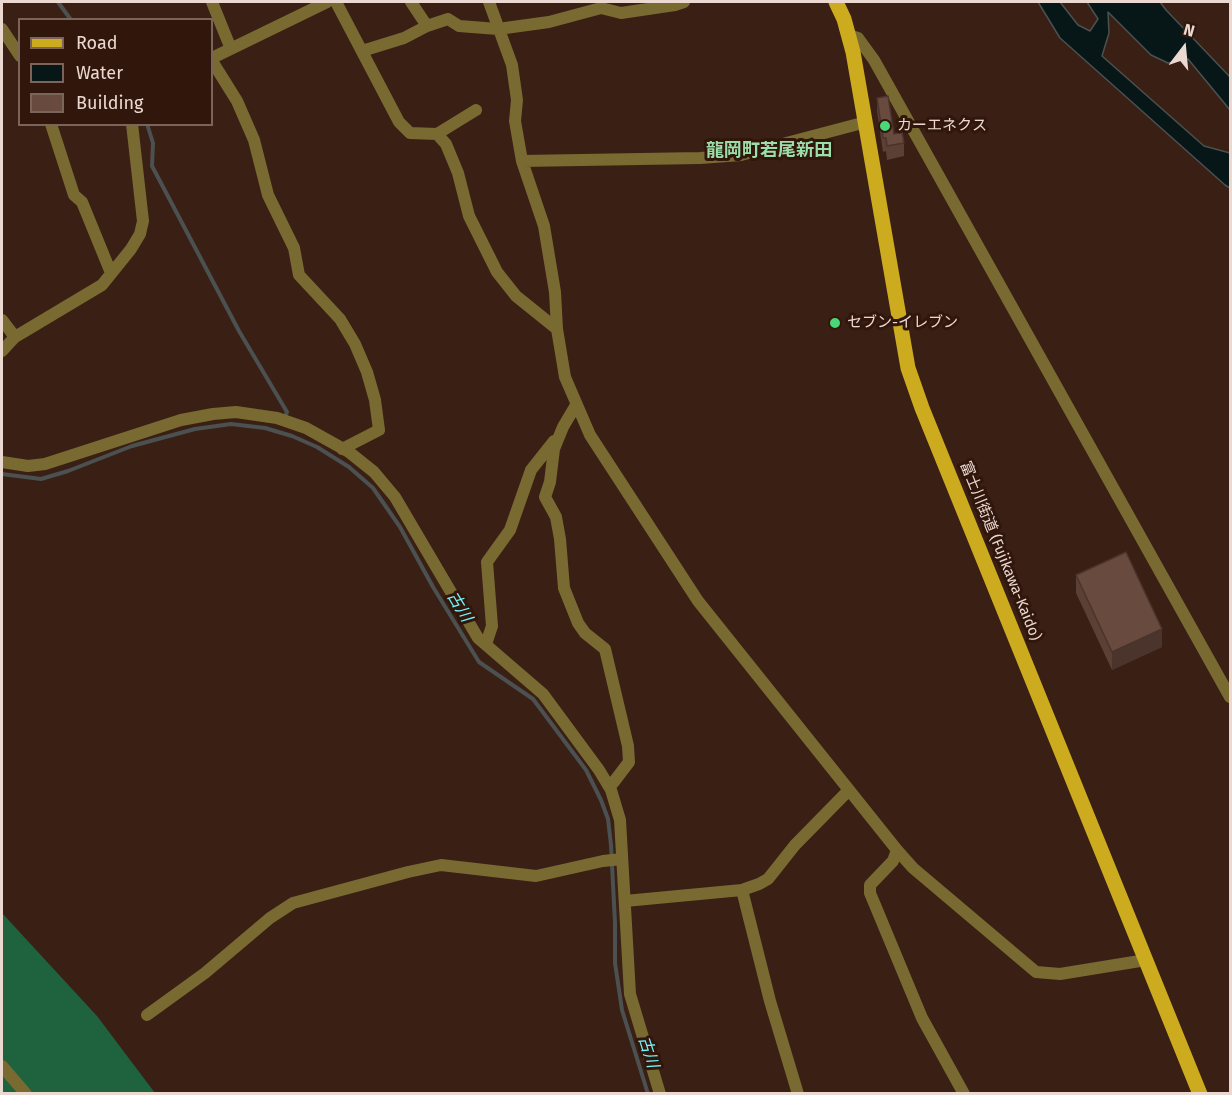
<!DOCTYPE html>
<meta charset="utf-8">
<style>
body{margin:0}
#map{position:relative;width:1232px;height:1095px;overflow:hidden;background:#3a1f15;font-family:"Fira Sans",sans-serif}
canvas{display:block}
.frame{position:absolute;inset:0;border:3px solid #ebd9d1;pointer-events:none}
.legend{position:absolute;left:18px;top:18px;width:195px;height:108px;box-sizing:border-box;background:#30160b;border:2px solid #7b645a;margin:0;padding:8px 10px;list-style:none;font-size:18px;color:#ebd9d1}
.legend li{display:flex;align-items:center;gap:12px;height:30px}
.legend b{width:30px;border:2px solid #7b645a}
.north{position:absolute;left:1154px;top:18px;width:60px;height:60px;-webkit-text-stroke:4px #30160b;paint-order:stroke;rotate:16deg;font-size:16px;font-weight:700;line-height:24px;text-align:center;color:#ebd9d1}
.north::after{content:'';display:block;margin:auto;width:21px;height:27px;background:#ebd9d1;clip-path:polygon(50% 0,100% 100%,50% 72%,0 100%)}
</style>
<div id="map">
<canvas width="1232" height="1095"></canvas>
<div class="frame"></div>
<ul class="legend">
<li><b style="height:8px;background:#ccab1f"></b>Road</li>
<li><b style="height:16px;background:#071718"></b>Water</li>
<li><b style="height:16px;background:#694a3e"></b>Building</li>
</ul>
<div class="north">N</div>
</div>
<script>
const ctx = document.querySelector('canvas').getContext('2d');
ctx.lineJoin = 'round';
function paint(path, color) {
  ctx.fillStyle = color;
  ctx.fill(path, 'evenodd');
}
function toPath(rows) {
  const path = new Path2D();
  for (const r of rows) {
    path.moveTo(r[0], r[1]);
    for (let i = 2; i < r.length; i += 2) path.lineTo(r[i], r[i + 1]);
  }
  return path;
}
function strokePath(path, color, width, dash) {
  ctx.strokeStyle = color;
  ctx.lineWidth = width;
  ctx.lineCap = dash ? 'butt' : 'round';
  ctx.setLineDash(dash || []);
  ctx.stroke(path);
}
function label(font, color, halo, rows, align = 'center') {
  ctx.font = font + ' "Fira Sans","Noto Sans JP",sans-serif';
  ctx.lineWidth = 6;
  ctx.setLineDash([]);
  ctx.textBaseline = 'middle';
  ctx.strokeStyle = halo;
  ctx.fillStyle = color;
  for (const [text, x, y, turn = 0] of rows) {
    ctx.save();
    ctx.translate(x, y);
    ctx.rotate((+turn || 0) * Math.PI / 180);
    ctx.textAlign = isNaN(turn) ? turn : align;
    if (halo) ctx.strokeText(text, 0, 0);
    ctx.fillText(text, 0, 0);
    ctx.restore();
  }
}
const forest = toPath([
 [2,913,97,1016,155,1093,2,1093]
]);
const water = toPath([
 [1038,2,1060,2,1078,25,1090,31,1098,19,1087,2,1160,2,1166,10,1230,77,1230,110,1188,59,1168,63,1151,55,1108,12,1109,33,1102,56,1204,146,1230,153,1230,188,1225,185,1060,38,1038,2]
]);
const stream = toPath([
 [58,2,71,20],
 [147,124,153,143,152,166,239,331,287,412,285,417],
 [2,474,41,479,68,471,132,446,195,429,231,424,265,428,292,436,317,447,349,467,373,488,400,527,433,587,479,662,533,699,586,770,601,800,608,819,611,845,615,923,615,963,622,1010,648,1094]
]);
const minor = toPath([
 [212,2,231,49],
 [336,2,399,122,410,133,437,134,446,144,458,173,469,216,497,272,516,296,557,329],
 [411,2,427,26],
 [489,2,512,65,517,100,515,121,522,161,544,226,555,292,557,329,565,377,590,435,698,601,897,850,913,868,1036,972,1060,974,1146,960],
 [2,29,20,56],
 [848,35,858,38,874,60,1230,697],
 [362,51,404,38,427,26,448,19,459,26,498,29,549,22,601,8,621,13,675,5,684,2],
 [212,58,327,2],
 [212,61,237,101,254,140,268,195,294,248,299,275,340,319,355,344,367,372,375,400,379,430,342,449],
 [51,124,74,195,82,202,111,273],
 [437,134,476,110],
 [522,161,700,158,741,155,866,122],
 [2,320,15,337],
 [2,351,15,337,102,285,131,249,140,234,143,221,132,124],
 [576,405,563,427,554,449,550,482,545,497,556,517,560,539,564,588,578,623,585,633,605,649,628,746,629,762,613,783],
 [2,462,28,466,45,464,181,420,213,414,236,412,277,418,306,428,349,452,374,472,395,497,478,638,543,694,599,770,611,790,620,820,630,994,660,1094],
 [486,644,492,626,487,562,510,530,531,470,554,441],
 [897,850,893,861,870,885,870,893,922,1018,964,1094],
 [742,890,770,1001,798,1094],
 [625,901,742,890,759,884,768,879,795,845,848,791],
 [147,1015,205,973,270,918,293,903,408,872,441,865,536,876,603,861,622,859],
 [2,1066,26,1094]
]);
const major = toPath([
 [836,2,844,19,853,52,908,368,922,408,1200,1094]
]);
const wall = toPath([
 [877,98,894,134,904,143,904,156,887,160,886,151,883,152,877,111],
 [1076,575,1162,647,1112,670,1076,593]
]);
const shadedWall = toPath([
 [1162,629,1162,647,1112,670,1112,652]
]);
const building = toPath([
 [888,96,894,134,902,132,904,143,887,146,886,138,883,138,877,98,888,96],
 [1126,552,1162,629,1112,652,1076,575,1126,552]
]);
const markers = [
 [885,126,6,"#4bd677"],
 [835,323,6,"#4bd677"]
];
const poiNames = [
 ["カーエネクス",897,126],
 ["セブン-イレブン",847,323]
];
const streetNames = [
 ["富士川街道 (Fujikawa-Kaido)",1000,551,68]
];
const waterNames = [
 ["古川",459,607,59],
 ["古川",648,1052,72]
];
const quarterNames = [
 ["龍岡町若尾新田",769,151]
];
paint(forest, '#1f623e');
paint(water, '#071718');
strokePath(water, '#4b5150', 1.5);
strokePath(stream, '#4b5150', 4);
strokePath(minor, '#796a32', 12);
strokePath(major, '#ccab1f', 15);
paint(wall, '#5a4035');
paint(shadedWall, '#4a342b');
paint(building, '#694a3e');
strokePath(building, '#4a342b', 1.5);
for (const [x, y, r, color] of markers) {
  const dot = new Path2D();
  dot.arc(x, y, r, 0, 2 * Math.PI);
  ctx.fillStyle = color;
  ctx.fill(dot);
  strokePath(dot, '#30160b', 2);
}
label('15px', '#ebd9d1', '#30160b', poiNames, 'left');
label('15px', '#ebd9d1', '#30160b', streetNames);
label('italic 16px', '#75f5fe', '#30160b', waterNames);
label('bold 18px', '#9bdea9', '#30160b', quarterNames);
</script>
